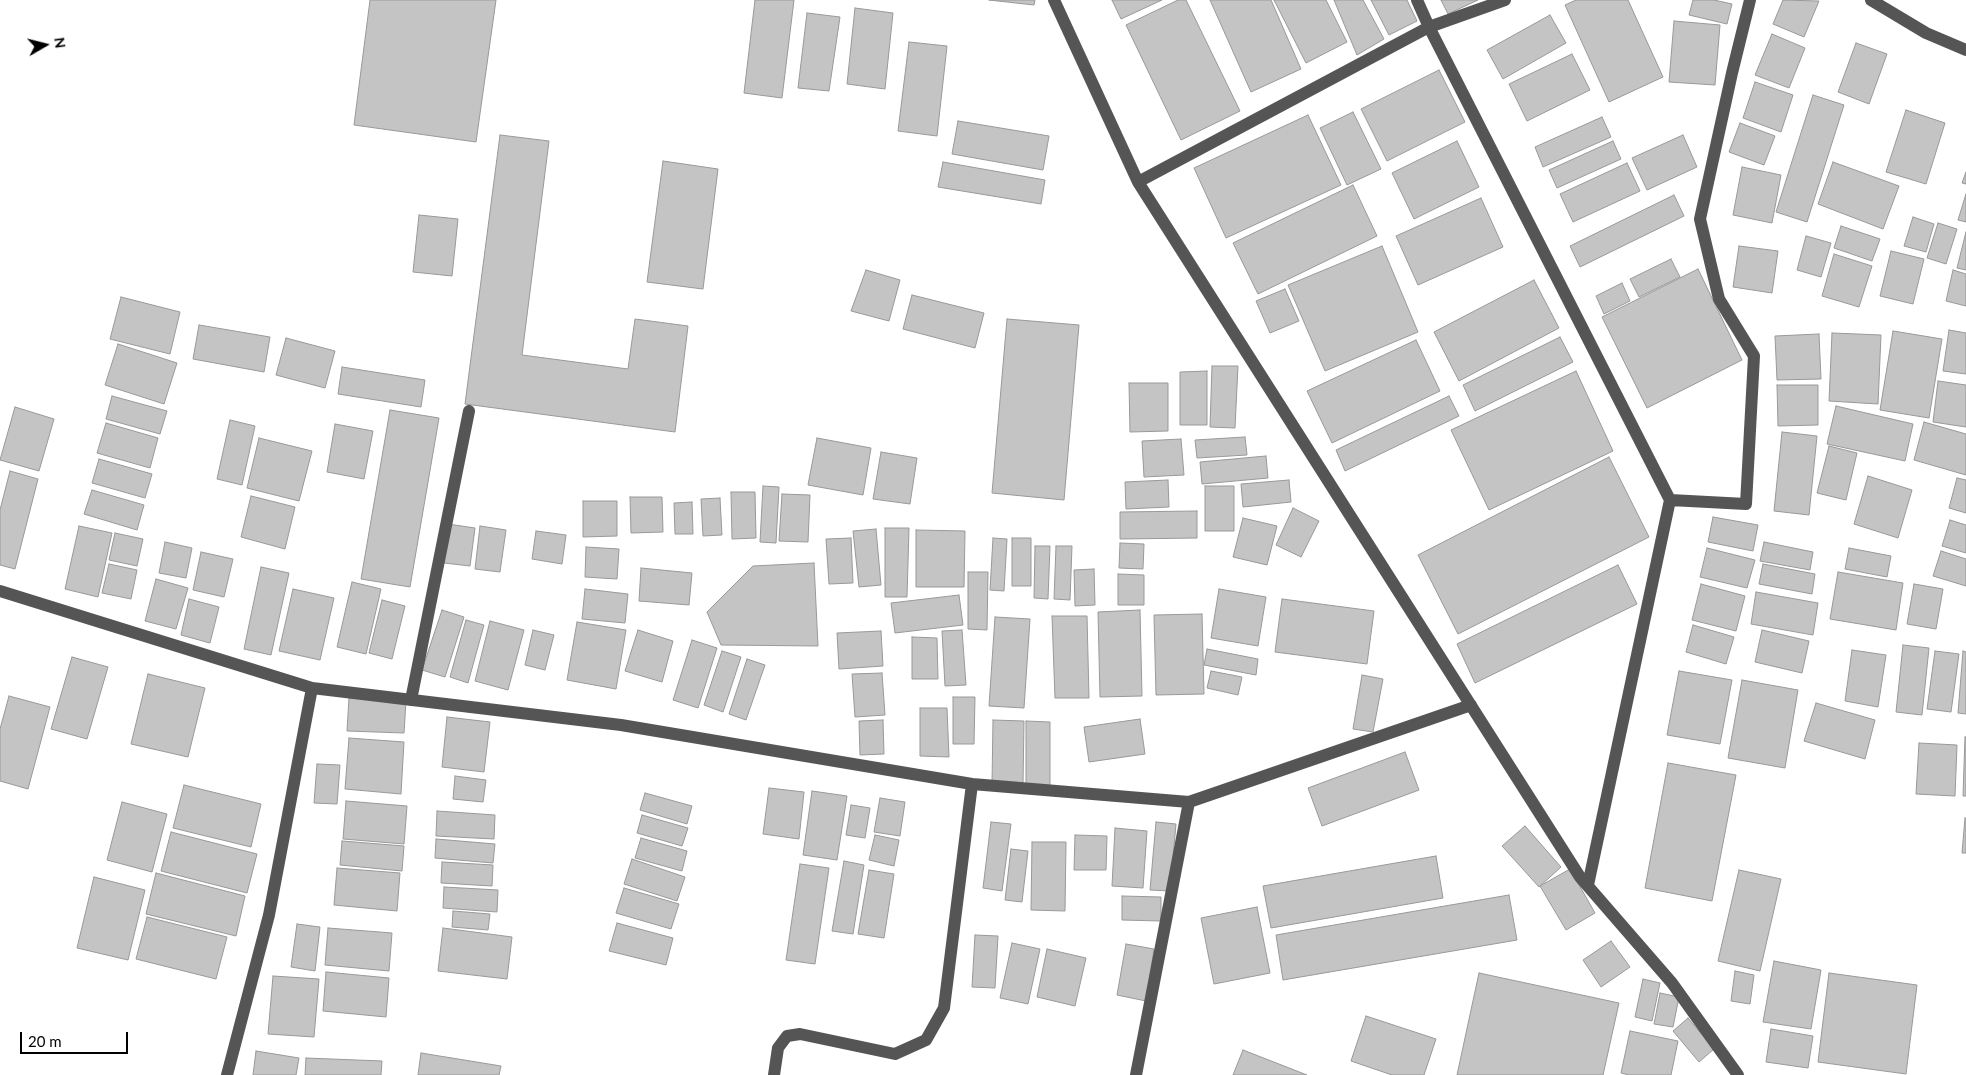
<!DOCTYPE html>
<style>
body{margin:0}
#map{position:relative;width:1966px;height:1075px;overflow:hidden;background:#fff;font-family:Lato,sans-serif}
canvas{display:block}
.north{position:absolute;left:20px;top:20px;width:50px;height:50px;-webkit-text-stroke:4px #fff;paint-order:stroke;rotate:82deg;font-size:14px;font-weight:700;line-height:20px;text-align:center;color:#000}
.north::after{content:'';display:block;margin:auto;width:18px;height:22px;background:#000;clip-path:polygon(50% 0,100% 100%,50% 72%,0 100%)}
.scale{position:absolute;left:20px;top:1032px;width:108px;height:22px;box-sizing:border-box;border:2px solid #000;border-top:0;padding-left:6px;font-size:15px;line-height:18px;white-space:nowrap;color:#000;-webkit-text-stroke:4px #fff;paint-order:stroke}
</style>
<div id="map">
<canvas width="1966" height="1075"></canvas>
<div class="north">N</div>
<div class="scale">20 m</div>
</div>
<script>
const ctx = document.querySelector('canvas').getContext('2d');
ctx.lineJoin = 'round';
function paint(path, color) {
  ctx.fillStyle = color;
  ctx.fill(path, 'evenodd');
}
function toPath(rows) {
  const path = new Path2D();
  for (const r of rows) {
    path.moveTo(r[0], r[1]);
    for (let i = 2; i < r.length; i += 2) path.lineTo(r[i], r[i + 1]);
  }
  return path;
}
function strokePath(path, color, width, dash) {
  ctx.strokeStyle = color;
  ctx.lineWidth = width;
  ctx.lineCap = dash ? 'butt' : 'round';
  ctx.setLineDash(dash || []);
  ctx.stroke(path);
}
const building = toPath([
 [370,0,496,0,476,142,354,125,370,0],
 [755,0,794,0,782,98,744,93,755,0],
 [989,0,1035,0,1034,5,989,0],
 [1112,0,1162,0,1121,19,1112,0],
 [1178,0,1186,0,1240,111,1181,140,1126,25,1178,0],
 [1210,0,1271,0,1301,69,1251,92,1210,0],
 [1274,0,1326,0,1347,42,1306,63,1274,0],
 [1334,0,1363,0,1384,39,1357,55,1334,0],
 [1371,0,1407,0,1417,21,1389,35,1371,0],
 [1441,0,1478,0,1448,14,1441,0],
 [1576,0,1628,0,1663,77,1609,102,1565,5,1576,0],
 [1693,0,1714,0,1732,4,1727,24,1689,15,1693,0],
 [1783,0,1819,1,1804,37,1773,24,1783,0],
 [855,8,893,13,885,89,847,84,855,8],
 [807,13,840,17,829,91,798,88,807,13],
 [1550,15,1566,43,1503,79,1487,50,1550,15],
 [1674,21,1720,25,1715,85,1669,82,1674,21],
 [1772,34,1805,48,1789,88,1755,75,1772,34],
 [909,42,947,46,937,136,898,131,909,42],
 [1856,43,1887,54,1869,104,1838,92,1856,43],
 [1572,54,1590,90,1527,121,1509,84,1572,54],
 [1439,70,1465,122,1387,161,1361,109,1439,70],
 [1755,82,1793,95,1781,132,1743,118,1755,82],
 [1813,95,1844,105,1807,222,1776,212,1813,95],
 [1906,110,1945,123,1926,184,1886,172,1906,110],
 [1353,112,1381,169,1347,185,1320,128,1353,112],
 [1308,115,1341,185,1226,238,1194,168,1308,115],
 [1602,117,1611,137,1543,167,1535,147,1602,117],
 [958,121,1049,136,1043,170,952,154,958,121],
 [1740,123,1775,136,1764,165,1729,152,1740,123],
 [500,135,549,141,522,355,628,369,635,319,688,326,675,432,465,404,500,135],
 [1683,135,1697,167,1647,190,1632,158,1683,135],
 [1457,141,1479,187,1414,219,1392,173,1457,141],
 [1613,141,1621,159,1557,188,1549,170,1613,141],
 [663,161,718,169,703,289,647,282,663,161],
 [943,162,1045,180,1041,204,938,187,943,162],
 [1833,162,1899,186,1883,229,1818,204,1833,162],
 [1627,163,1640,191,1573,222,1560,194,1627,163],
 [1742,167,1781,175,1772,223,1733,215,1742,167],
 [1966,172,1966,184,1962,183,1966,172],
 [1353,185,1377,236,1258,294,1233,243,1353,185],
 [1966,194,1966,222,1958,220,1966,194],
 [1674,195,1684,216,1580,267,1570,246,1674,195],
 [1481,198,1503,247,1418,285,1396,236,1481,198],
 [419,215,458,219,452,276,413,272,419,215],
 [1913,217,1934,224,1926,252,1904,246,1913,217],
 [1938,223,1957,229,1946,264,1927,258,1938,223],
 [1841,226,1880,239,1872,261,1834,248,1841,226],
 [1966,232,1966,270,1957,268,1966,232],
 [1806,236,1831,243,1821,277,1797,270,1806,236],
 [1382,246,1418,332,1325,371,1288,285,1382,246],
 [1739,246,1778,251,1772,293,1733,287,1739,246],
 [1891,251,1924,259,1913,304,1880,296,1891,251],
 [1834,254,1872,266,1859,307,1822,296,1834,254],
 [1671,259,1680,277,1639,297,1630,279,1671,259],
 [1698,269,1742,360,1647,408,1602,317,1698,269],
 [866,270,900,280,889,321,851,311,866,270],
 [1953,270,1966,274,1966,306,1946,301,1953,270],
 [1534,280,1559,328,1459,381,1434,332,1534,280],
 [1622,283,1630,301,1604,314,1596,296,1622,283],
 [1285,289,1299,321,1270,333,1256,301,1285,289],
 [912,295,984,313,975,348,903,329,912,295],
 [121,297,180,312,170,354,110,339,121,297],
 [1007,319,1079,325,1064,500,992,493,1007,319],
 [199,325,270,337,264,372,193,359,199,325],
 [1949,330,1966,333,1966,374,1943,371,1949,330],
 [1893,331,1942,339,1929,418,1880,410,1893,331],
 [1832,333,1881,335,1878,404,1829,401,1832,333],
 [1819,334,1821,379,1777,380,1775,336,1819,334],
 [1560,337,1573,362,1475,411,1463,385,1560,337],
 [286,338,335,351,325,388,276,375,286,338],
 [1416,340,1440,391,1332,443,1307,391,1416,340],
 [118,344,177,363,164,404,105,385,118,344],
 [1212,366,1238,366,1235,428,1210,427,1212,366],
 [342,367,425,380,421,407,338,394,342,367],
 [1207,371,1207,425,1180,425,1180,372,1207,371],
 [1576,371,1613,451,1489,510,1451,430,1576,371],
 [1938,381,1966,385,1966,427,1933,422,1938,381],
 [1129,383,1168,383,1168,431,1130,432,1129,383],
 [1777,385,1818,385,1818,425,1778,426,1777,385],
 [112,396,167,411,160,434,106,419,112,396],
 [1449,396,1459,416,1345,471,1336,450,1449,396],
 [1836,406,1913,424,1905,461,1827,444,1836,406],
 [15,407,54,419,39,471,0,460,15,407],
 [390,410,439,418,410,587,361,579,390,410],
 [230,420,255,426,242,485,217,479,230,420],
 [1924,422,1966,434,1966,475,1914,460,1924,422],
 [106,423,158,438,150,468,97,453,106,423],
 [335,424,373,431,364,479,327,472,335,424],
 [1782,432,1817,436,1809,515,1774,511,1782,432],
 [1245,437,1247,455,1197,458,1195,440,1245,437],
 [259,438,312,451,299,501,247,488,259,438],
 [817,438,871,448,863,495,808,485,817,438],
 [1181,439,1184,475,1144,477,1142,441,1181,439],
 [1829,446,1857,453,1846,500,1817,493,1829,446],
 [881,452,917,458,910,504,873,499,881,452],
 [1266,456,1268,478,1202,484,1200,462,1266,456],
 [1609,457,1649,537,1458,634,1418,555,1609,457],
 [99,459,152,474,145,498,92,483,99,459],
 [10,471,38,479,15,569,0,565,0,510,10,471],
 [1868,476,1912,490,1898,538,1854,524,1868,476],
 [1957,478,1966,480,1966,513,1949,508,1957,478],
 [1168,480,1169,507,1126,509,1125,482,1168,480],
 [1289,480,1291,502,1243,507,1241,484,1289,480],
 [763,486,779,487,776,543,760,542,763,486],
 [1205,486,1234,486,1234,531,1205,531,1205,486],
 [92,490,144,505,137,530,84,514,92,490],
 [731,492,755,492,756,538,732,539,731,492],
 [782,494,810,495,808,542,779,541,782,494],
 [251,496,295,507,285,549,241,537,251,496],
 [630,497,662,497,663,532,631,533,630,497],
 [720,498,722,535,703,536,701,499,720,498],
 [583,501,617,501,617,536,583,537,583,501],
 [692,502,693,534,675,534,674,503,692,502],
 [1293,508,1319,521,1301,557,1276,545,1293,508],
 [1197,511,1197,538,1120,539,1120,512,1197,511],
 [1713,517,1758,525,1753,551,1708,542,1713,517],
 [1243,518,1277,526,1267,565,1233,557,1243,518],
 [1950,520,1966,525,1966,553,1942,546,1950,520],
 [448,524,475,528,470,566,444,563,448,524],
 [79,526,112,533,98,597,65,589,79,526],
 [480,526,506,530,500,572,475,569,480,526],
 [885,528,909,528,907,597,885,597,885,528],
 [876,529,881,585,859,587,853,531,876,529],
 [916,530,965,531,964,587,916,587,916,530],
 [536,531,566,535,562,564,532,559,536,531],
 [115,533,143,539,137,566,109,560,115,533],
 [851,538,853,583,829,584,826,539,851,538],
 [993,538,1007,539,1004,591,990,590,993,538],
 [1012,538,1031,538,1031,586,1012,586,1012,538],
 [165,542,192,548,186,578,159,573,165,542],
 [1764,542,1813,552,1810,570,1760,561,1764,542],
 [1120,543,1144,544,1143,569,1119,568,1120,543],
 [1035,546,1050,546,1048,599,1034,598,1035,546],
 [1056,546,1072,546,1070,600,1054,599,1056,546],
 [586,547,619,549,617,579,585,577,586,547],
 [1707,548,1755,560,1747,588,1700,577,1707,548],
 [1849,548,1891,556,1887,577,1845,569,1849,548],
 [1941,551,1966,559,1966,586,1933,576,1941,551],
 [201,552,233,559,224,597,193,590,201,552],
 [814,563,818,646,721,645,707,612,753,566,814,563],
 [109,564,137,570,131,599,102,593,109,564],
 [1763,564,1815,574,1812,594,1759,584,1763,564],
 [1618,565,1637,604,1475,683,1457,644,1618,565],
 [261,567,289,573,271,655,244,649,261,567],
 [641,568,692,573,689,605,639,601,641,568],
 [1094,569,1095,605,1075,606,1074,570,1094,569],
 [968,572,988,572,987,630,968,629,968,572],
 [1838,572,1903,583,1896,630,1830,619,1838,572],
 [1118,574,1144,575,1144,605,1118,605,1118,574],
 [156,579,188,588,176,629,145,621,156,579],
 [352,582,381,589,366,654,337,647,352,582],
 [1701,584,1745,596,1736,631,1692,620,1701,584],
 [1914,584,1943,589,1936,629,1907,624,1914,584],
 [293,589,334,598,320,660,279,651,293,589],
 [585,589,628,594,625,623,582,619,585,589],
 [1219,589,1266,597,1258,646,1211,638,1219,589],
 [1756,592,1818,603,1813,635,1751,624,1756,592],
 [959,595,963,625,895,633,891,603,959,595],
 [189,599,219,607,210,643,181,635,189,599],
 [1282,599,1374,611,1367,664,1275,652,1282,599],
 [382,600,405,606,392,659,369,653,382,600],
 [442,610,464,617,445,677,422,670,442,610],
 [1140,610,1142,696,1100,697,1098,612,1140,610],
 [1202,614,1204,694,1156,695,1154,615,1202,614],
 [1052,616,1087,616,1089,698,1055,698,1052,616],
 [995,617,1030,619,1024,708,989,706,995,617],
 [466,620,484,625,468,683,450,677,466,620],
 [490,621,524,630,508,690,475,681,490,621],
 [577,622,626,630,616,689,567,680,577,622],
 [1693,625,1734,637,1726,664,1686,652,1693,625],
 [533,630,554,635,545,670,525,665,533,630],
 [638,630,673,641,662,682,625,671,638,630],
 [962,630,966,685,945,686,942,631,962,630],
 [1762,630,1809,641,1802,673,1755,662,1762,630],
 [881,631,883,666,839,669,837,633,881,631],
 [912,637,937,638,938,679,912,679,912,637],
 [692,640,717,648,698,708,673,700,692,640],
 [1903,645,1929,648,1922,715,1896,712,1903,645],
 [1207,649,1258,659,1256,675,1204,665,1207,649],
 [1852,650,1886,655,1878,707,1845,701,1852,650],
 [722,651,741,657,723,712,704,705,722,651],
 [1935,651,1959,654,1951,712,1927,709,1935,651],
 [1963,651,1966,652,1966,714,1958,713,1963,651],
 [72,657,108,667,87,739,51,729,72,657],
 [747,659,765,665,746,720,729,714,747,659],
 [1211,671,1242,677,1238,695,1207,688,1211,671],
 [1679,671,1732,680,1720,744,1667,735,1679,671],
 [882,673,885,715,855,717,852,674,882,673],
 [148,674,205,688,188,757,131,744,148,674],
 [1362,675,1383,679,1373,732,1353,729,1362,675],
 [1742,680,1798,690,1785,768,1728,758,1742,680],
 [9,696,50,707,28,789,0,781,0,729,9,696],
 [953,697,975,697,974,744,953,744,953,697],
 [349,698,406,701,404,733,347,731,349,698],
 [1816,703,1875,720,1865,759,1804,741,1816,703],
 [920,708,947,708,949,757,920,756,920,708],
 [447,717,490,722,484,772,442,767,447,717],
 [1140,719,1145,754,1089,762,1084,727,1140,719],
 [883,720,884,754,860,755,859,721,883,720],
 [993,720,1024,721,1023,784,992,784,993,720],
 [1026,721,1050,722,1050,787,1026,786,1026,721],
 [1965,737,1966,737,1966,796,1963,796,1965,737],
 [349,738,404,742,401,794,345,789,349,738],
 [1919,743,1957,745,1955,796,1916,794,1919,743],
 [1405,752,1419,790,1322,826,1308,788,1405,752],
 [1668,763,1736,775,1712,901,1645,888,1668,763],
 [317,764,340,765,337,804,314,803,317,764],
 [455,776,486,780,483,802,453,799,455,776],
 [184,785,261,804,251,847,173,828,184,785],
 [769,788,804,792,799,839,763,834,769,788],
 [812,791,847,796,837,860,803,855,812,791],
 [645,793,692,806,687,824,640,810,645,793],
 [880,798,905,802,900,836,874,832,880,798],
 [346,801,407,806,404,844,343,839,346,801],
 [122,802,167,814,152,872,107,860,122,802],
 [851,805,870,808,865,838,846,835,851,805],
 [437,811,495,815,494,839,436,836,437,811],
 [642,815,688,828,682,846,637,833,642,815],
 [1965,818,1966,818,1966,853,1962,853,1965,818],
 [991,822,1011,824,1002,891,983,888,991,822],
 [1156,822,1176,824,1170,891,1150,890,1156,822],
 [1525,826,1561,867,1539,887,1502,846,1525,826],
 [1115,828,1147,831,1143,888,1112,886,1115,828],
 [171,832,257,854,247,893,161,871,171,832],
 [875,835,899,840,894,866,869,860,875,835],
 [1075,835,1107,836,1106,870,1074,870,1075,835],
 [641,838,687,851,682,871,635,858,641,838],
 [436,839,495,844,493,863,435,858,436,839],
 [342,841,404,846,402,871,340,865,342,841],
 [1032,842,1066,842,1065,911,1031,910,1032,842],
 [1011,849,1028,851,1022,902,1005,900,1011,849],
 [1436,856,1443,898,1271,928,1263,886,1436,856],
 [632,859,685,877,677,901,624,884,632,859],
 [844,861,864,865,853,934,832,931,844,861],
 [442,862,493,865,492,886,441,883,442,862],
 [800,864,829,868,815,964,786,960,800,864],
 [337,868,400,873,397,911,334,905,337,868],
 [1570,869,1595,913,1566,930,1540,886,1570,869],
 [869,870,894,874,884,938,858,934,869,870],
 [1739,870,1781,879,1760,971,1718,961,1739,870],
 [156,873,245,896,236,936,146,914,156,873],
 [94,877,145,890,128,960,77,948,94,877],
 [444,887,498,890,497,912,443,908,444,887],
 [624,888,679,904,671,929,616,913,624,888],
 [1509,895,1517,940,1283,980,1276,935,1509,895],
 [1122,896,1161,897,1161,921,1122,920,1122,896],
 [1257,907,1270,973,1214,984,1201,918,1257,907],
 [453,911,490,914,488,930,452,927,453,911],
 [147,917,227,937,216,979,136,959,147,917],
 [617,923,673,938,666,965,609,951,617,923],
 [297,924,320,927,315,971,291,967,297,924],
 [328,928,392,933,389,971,325,965,328,928],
 [443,928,512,937,507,979,438,971,443,928],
 [975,935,998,936,995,988,972,987,975,935],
 [1611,941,1630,967,1601,987,1583,960,1611,941],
 [1012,943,1040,949,1028,1004,1000,998,1012,943],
 [1126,944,1154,949,1146,1001,1117,995,1126,944],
 [1047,949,1086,958,1075,1006,1037,997,1047,949],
 [1774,961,1821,970,1811,1029,1763,1022,1774,961],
 [1735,971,1754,975,1750,1004,1731,1001,1735,971],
 [326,972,389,978,386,1017,323,1011,326,972],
 [1479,973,1619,1003,1603,1075,1457,1075,1479,973],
 [1829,973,1917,985,1906,1074,1818,1062,1829,973],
 [273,976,319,979,314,1037,268,1034,273,976],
 [1643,979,1660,983,1652,1021,1635,1017,1643,979],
 [1660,993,1679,997,1673,1027,1654,1024,1660,993],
 [1366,1016,1436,1039,1424,1075,1392,1075,1351,1061,1366,1016],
 [1688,1018,1714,1049,1699,1062,1673,1031,1688,1018],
 [1771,1029,1813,1036,1808,1068,1766,1062,1771,1029],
 [1630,1031,1678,1041,1671,1075,1629,1075,1621,1073,1630,1031],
 [1243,1050,1307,1075,1233,1075,1243,1050],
 [256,1051,299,1058,296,1075,253,1075,256,1051],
 [421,1053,501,1066,499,1075,418,1075,421,1053],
 [306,1058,382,1061,381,1075,305,1075,306,1058]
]);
const minor = toPath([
 [1054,0,1138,182,1580,877,1672,983,1738,1075],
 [1417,0,1429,27,1670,500,1588,885],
 [1871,0,1926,33,1966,50],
 [1138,182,1429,27,1505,0],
 [1670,500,1746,504,1754,356,1719,299,1700,219,1732,73,1750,0],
 [0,591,312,688,269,915,227,1075],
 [312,688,621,725,972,784,1189,802,1471,705],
 [411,700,469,411],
 [774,1075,778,1048,787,1036,800,1034,895,1054,926,1040,944,1008,972,784],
 [1136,1075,1189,802]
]);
paint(building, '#c4c4c4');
strokePath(building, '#999', 1);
strokePath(minor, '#555', 12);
</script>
